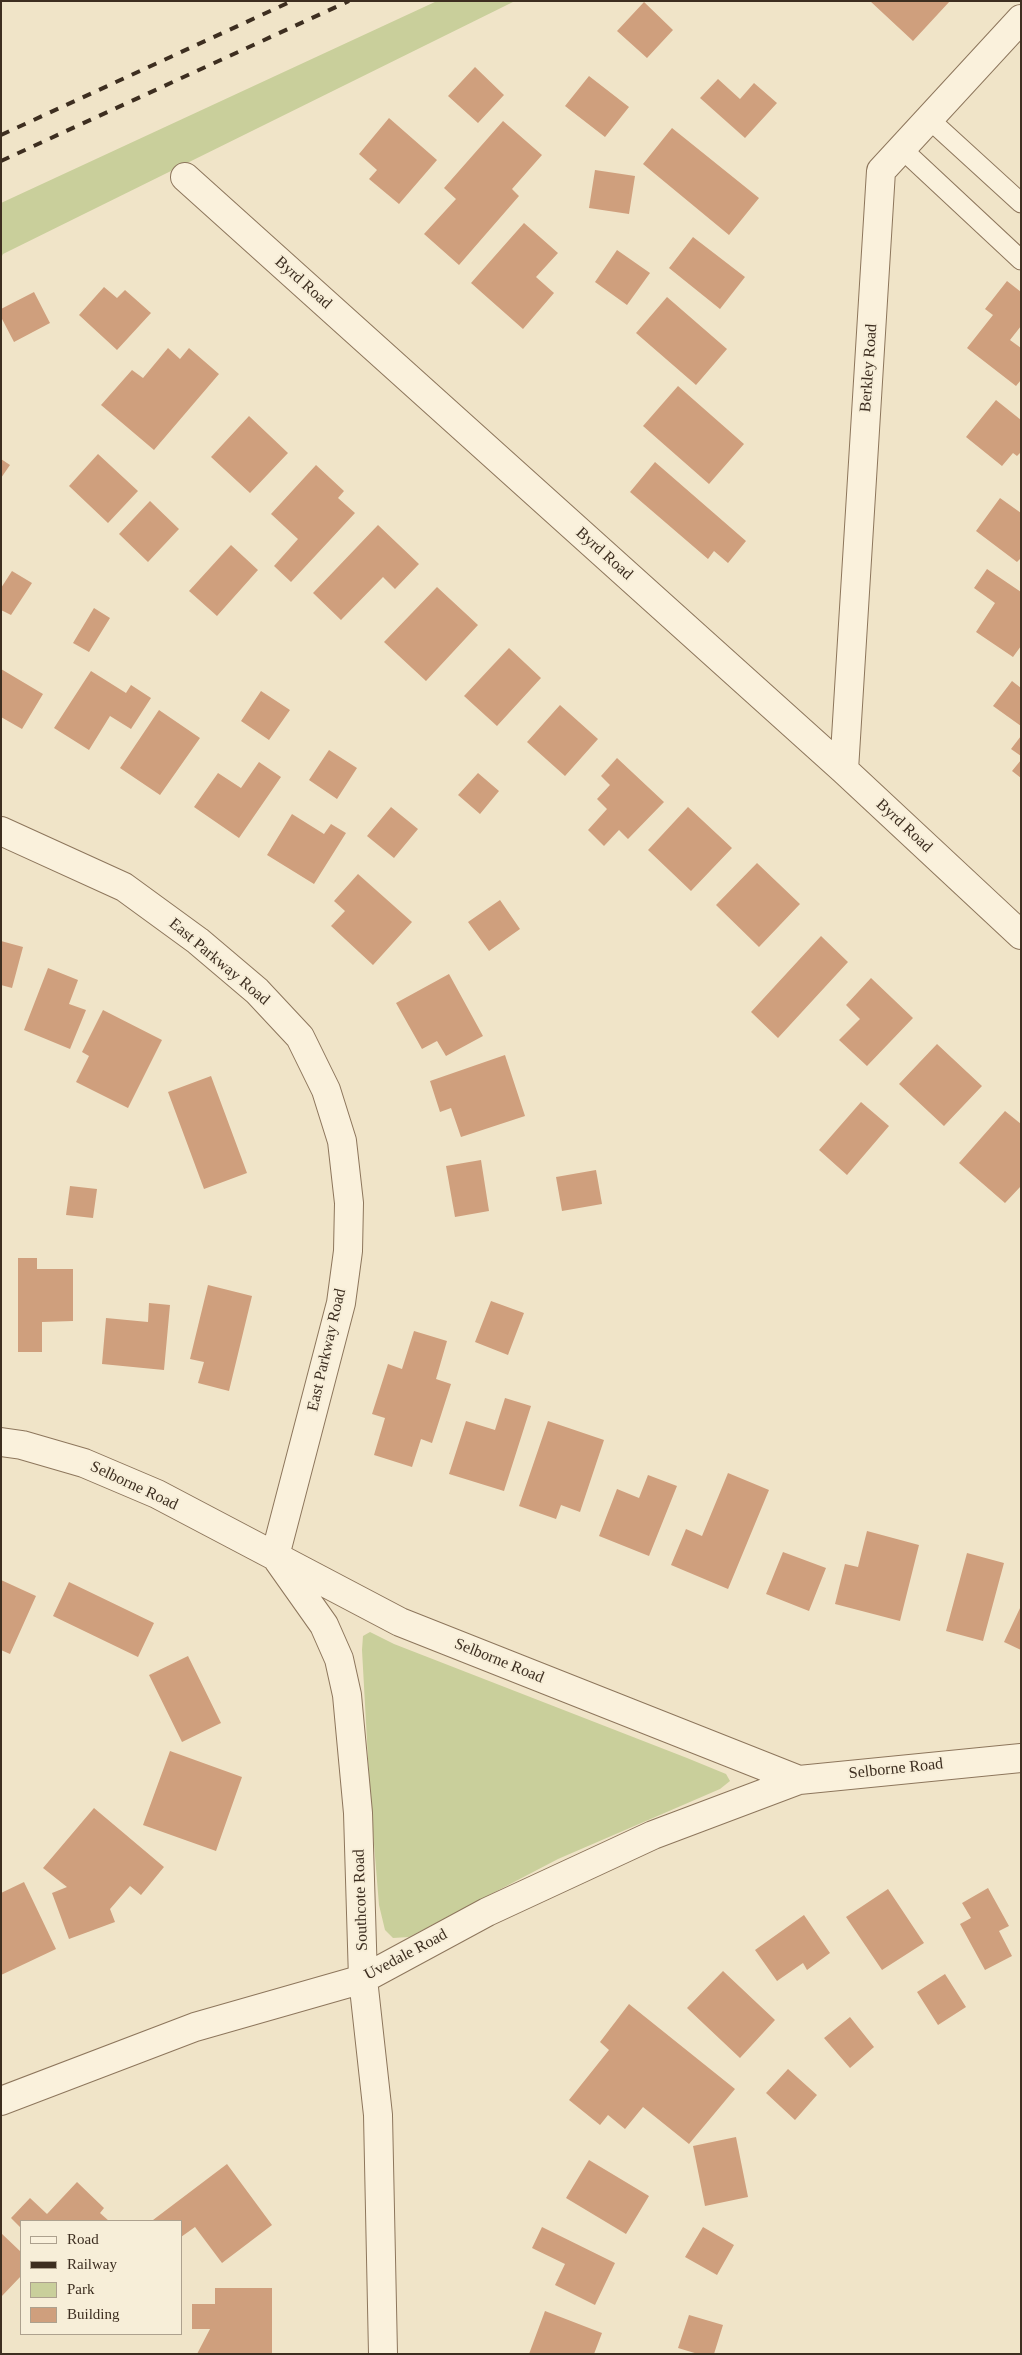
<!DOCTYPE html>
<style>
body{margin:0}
#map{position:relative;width:1022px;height:2355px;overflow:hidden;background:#f0e4c8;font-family:"Times New Roman",serif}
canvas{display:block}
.frame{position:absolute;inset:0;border:2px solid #3d2e20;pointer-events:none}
.legend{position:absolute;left:20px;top:2220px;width:162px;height:115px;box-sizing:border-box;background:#f7eed8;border:1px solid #ada18e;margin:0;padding:6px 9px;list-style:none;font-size:15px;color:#3d2e20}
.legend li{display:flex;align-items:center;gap:10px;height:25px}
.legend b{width:25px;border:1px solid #ada18e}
</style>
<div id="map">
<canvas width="1022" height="2355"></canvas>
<div class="frame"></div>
<ul class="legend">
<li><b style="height:6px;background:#faf1dc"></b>Road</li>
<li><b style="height:6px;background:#3d2e20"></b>Railway</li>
<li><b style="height:14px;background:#c9cf9b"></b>Park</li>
<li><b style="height:14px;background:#cf9f7d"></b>Building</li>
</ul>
</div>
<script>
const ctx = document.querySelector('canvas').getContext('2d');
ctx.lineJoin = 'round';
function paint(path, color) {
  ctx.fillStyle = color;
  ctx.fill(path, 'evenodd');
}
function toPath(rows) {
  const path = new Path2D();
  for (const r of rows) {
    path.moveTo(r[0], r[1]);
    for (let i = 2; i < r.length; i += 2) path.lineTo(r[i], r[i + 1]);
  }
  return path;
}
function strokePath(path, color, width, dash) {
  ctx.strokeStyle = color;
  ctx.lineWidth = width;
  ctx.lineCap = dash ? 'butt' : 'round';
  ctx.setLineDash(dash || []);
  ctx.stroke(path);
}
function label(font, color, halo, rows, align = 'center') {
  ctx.font = font + ' "Times New Roman",serif';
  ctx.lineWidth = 4;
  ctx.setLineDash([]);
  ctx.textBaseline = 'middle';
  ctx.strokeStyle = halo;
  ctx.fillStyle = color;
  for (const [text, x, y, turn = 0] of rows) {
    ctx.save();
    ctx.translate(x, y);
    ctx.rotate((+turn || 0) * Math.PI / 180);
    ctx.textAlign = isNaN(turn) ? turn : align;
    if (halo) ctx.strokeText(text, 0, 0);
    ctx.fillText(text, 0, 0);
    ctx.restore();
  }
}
const green = toPath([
 [437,1,515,1,3,254,1,258,1,203],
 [370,1632,394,1644,687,1758,726,1774,730,1781,720,1789,558,1859,409,1937,393,1938,385,1930,379,1905,370,1795,362,1650,363,1636]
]);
const building = toPath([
 [870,1,950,1,913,41],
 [644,2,673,30,647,58,617,31],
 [475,67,504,95,478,123,448,96],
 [589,76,629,107,605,137,565,106],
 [718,79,740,99,754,83,777,103,745,138,700,98],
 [389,118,437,160,399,204,369,179,377,170,359,154],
 [503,121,542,155,512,189,519,196,459,265,424,234,456,199,444,188],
 [672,128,759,198,729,235,643,164],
 [595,170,635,176,629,214,589,208],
 [524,223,558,253,536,277,554,293,523,329,471,283],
 [693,237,745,277,720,309,669,268],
 [617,250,650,273,627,305,595,282],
 [1007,281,1021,292,1021,326,1010,340,1021,348,1021,380,1016,386,967,348,993,315,985,309],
 [104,287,117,298,125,290,151,313,117,350,79,315],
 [34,292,50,323,14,342,1,317,1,309],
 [667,297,727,349,696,385,636,333],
 [168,348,180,359,189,348,219,374,154,450,101,405,132,370,143,378],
 [678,386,744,444,709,484,643,426],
 [996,400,1021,420,1021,452,1017,456,1013,453,1002,466,966,437],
 [249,416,288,453,250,493,211,457],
 [98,454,138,491,108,523,69,486],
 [1,459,10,465,1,478],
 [655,462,746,541,728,563,714,551,708,559,630,492],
 [316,465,344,491,338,498,355,513,291,582,274,566,298,539,271,514],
 [1000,498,1021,513,1021,558,1017,562,976,531],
 [150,501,179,529,148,562,119,534],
 [378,525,419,564,395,589,383,577,341,620,313,593],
 [231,545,258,570,217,616,189,591],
 [987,569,1021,592,1021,646,1013,657,976,632,995,603,974,588],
 [12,571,32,583,11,615,1,610,1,588],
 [437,587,478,625,426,681,384,642],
 [94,608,110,618,89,652,73,643],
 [509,648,541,678,497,726,464,696],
 [1,669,43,694,22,729,1,717],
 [91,671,126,693,131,685,151,698,131,729,110,716,89,750,54,728],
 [1012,681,1021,688,1021,726,993,706],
 [261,691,290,710,269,740,241,721],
 [560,705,598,739,565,776,527,742],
 [159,710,200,738,160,795,120,768],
 [1021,736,1021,756,1011,749],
 [329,750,357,768,337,799,309,780],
 [617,758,664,802,628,839,619,830,604,846,588,830,607,809,597,799,610,785,601,776],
 [1021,760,1021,778,1012,771],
 [259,762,281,777,239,838,194,807,218,773,241,788],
 [478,773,499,791,480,814,458,795],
 [391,807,418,829,394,858,367,836],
 [688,807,732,848,691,891,648,850],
 [292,814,324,834,331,824,346,833,314,884,267,855],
 [757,863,800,904,759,947,716,905],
 [358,874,412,922,373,965,331,926,345,911,334,901],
 [500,900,520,929,489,951,468,922],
 [821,936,848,962,778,1038,751,1012],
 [1,941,23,947,12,988,1,985],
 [48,968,78,980,69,1004,86,1010,70,1049,24,1030],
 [449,974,483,1036,446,1056,437,1041,422,1049,396,1003],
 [871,978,913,1018,867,1066,839,1040,860,1019,846,1005],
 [103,1010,162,1040,128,1108,76,1082,89,1056,82,1052],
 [937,1044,982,1086,944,1126,899,1084],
 [505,1055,525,1116,461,1137,451,1108,440,1112,430,1081],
 [211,1076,247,1173,204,1189,168,1092],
 [861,1102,889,1126,847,1175,819,1150],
 [1005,1111,1021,1124,1021,1186,1005,1203,959,1163],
 [481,1160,489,1211,455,1217,446,1166],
 [596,1170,602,1204,562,1211,556,1177],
 [70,1186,97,1189,93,1218,66,1215],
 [18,1258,37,1258,37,1269,73,1269,73,1321,42,1322,42,1352,18,1352],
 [208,1285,252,1296,229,1391,198,1383,204,1362,190,1359],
 [491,1301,524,1313,508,1355,475,1342],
 [149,1303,170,1305,164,1370,102,1364,106,1318,148,1322],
 [414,1331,447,1341,436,1379,451,1384,432,1443,421,1439,412,1467,374,1455,385,1418,372,1414,388,1364,402,1369],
 [505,1398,531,1406,504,1491,449,1474,466,1421,495,1430],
 [548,1421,604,1440,580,1512,561,1505,556,1519,519,1506],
 [728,1473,769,1490,728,1589,671,1565,686,1529,702,1536],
 [648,1475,677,1486,649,1556,599,1536,617,1489,639,1498],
 [867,1531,919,1545,900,1621,835,1604,845,1564,858,1567],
 [783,1552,826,1568,809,1611,766,1594],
 [967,1553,1004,1563,983,1641,946,1631],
 [1,1580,36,1596,10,1654,1,1650],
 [69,1582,154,1623,138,1657,53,1616],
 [1021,1606,1021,1650,1004,1642],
 [188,1656,221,1723,182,1742,149,1675],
 [170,1751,242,1777,216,1851,143,1825],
 [94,1808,164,1867,141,1895,130,1886,110,1909,115,1922,69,1939,52,1893,67,1887,43,1868],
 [24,1882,56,1949,1,1975,1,1893],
 [988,1888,1009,1926,999,1931,1012,1956,985,1970,960,1924,971,1918,962,1903],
 [888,1889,924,1943,882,1970,846,1917],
 [804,1915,830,1953,807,1970,803,1963,777,1981,755,1950],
 [723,1971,775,2020,740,2058,687,2008],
 [945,1974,966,2007,938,2025,917,1992],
 [629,2004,735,2089,689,2144,643,2107,625,2129,608,2115,600,2125,569,2100,609,2050,600,2042],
 [850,2017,874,2047,850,2068,824,2038],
 [788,2069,817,2095,795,2120,766,2093],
 [736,2137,748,2197,705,2206,693,2146],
 [589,2160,649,2196,626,2234,566,2198],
 [227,2164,272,2225,222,2263,195,2227,181,2237,181,2221,153,2220],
 [77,2182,104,2208,100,2213,109,2221,21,2221,21,2228,11,2218,30,2198,47,2214],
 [542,2227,615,2263,595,2305,555,2285,565,2264,532,2248],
 [703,2227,734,2245,717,2275,685,2257],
 [1,2233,21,2252,21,2276,1,2297],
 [215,2288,272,2288,272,2354,197,2354,210,2329,192,2329,192,2304,215,2304],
 [545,2311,602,2333,594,2354,529,2354],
 [689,2315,723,2325,714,2354,698,2354,678,2348]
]);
const service = toPath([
 [929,119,1021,203],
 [902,149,1021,260]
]);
const minor = toPath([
 [185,177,844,770,1021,935],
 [844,770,881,171,1021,19],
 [1,831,124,887,198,941,257,991,300,1037,326,1090,342,1141,349,1203,348,1251,341,1303,275,1556],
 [1,1442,22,1445,84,1463,157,1494,400,1622,799,1780,1021,1758],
 [278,1560,324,1625,339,1659,347,1695,358,1813,363,1979,378,2115,383,2354],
 [1,2101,195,2027,363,1979,487,1912,653,1835,799,1780]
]);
const rail = toPath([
 [1,135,292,1],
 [1,161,349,1]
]);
const streetNames = [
 ["Byrd Road",303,283,42],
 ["Berkley Road",869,368,-86],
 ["Byrd Road",604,554,42],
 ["Byrd Road",904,826,43],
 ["East Parkway Road",219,962,40],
 ["East Parkway Road",327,1350,-77],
 ["Selborne Road",134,1486,25],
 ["Selborne Road",499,1661,22],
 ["Selborne Road",896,1769,-6],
 ["Southcote Road",361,1900,-92],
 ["Uvedale Road",406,1955,-28]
];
paint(green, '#c9cf9b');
paint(building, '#cf9f7d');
strokePath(service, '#8d765c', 21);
strokePath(minor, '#8d765c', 30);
strokePath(service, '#faf1dc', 19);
strokePath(minor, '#faf1dc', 28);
strokePath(rail, '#3d2e20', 4, [9, 9]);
label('16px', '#3d2e20', '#f7eed8', streetNames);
</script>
